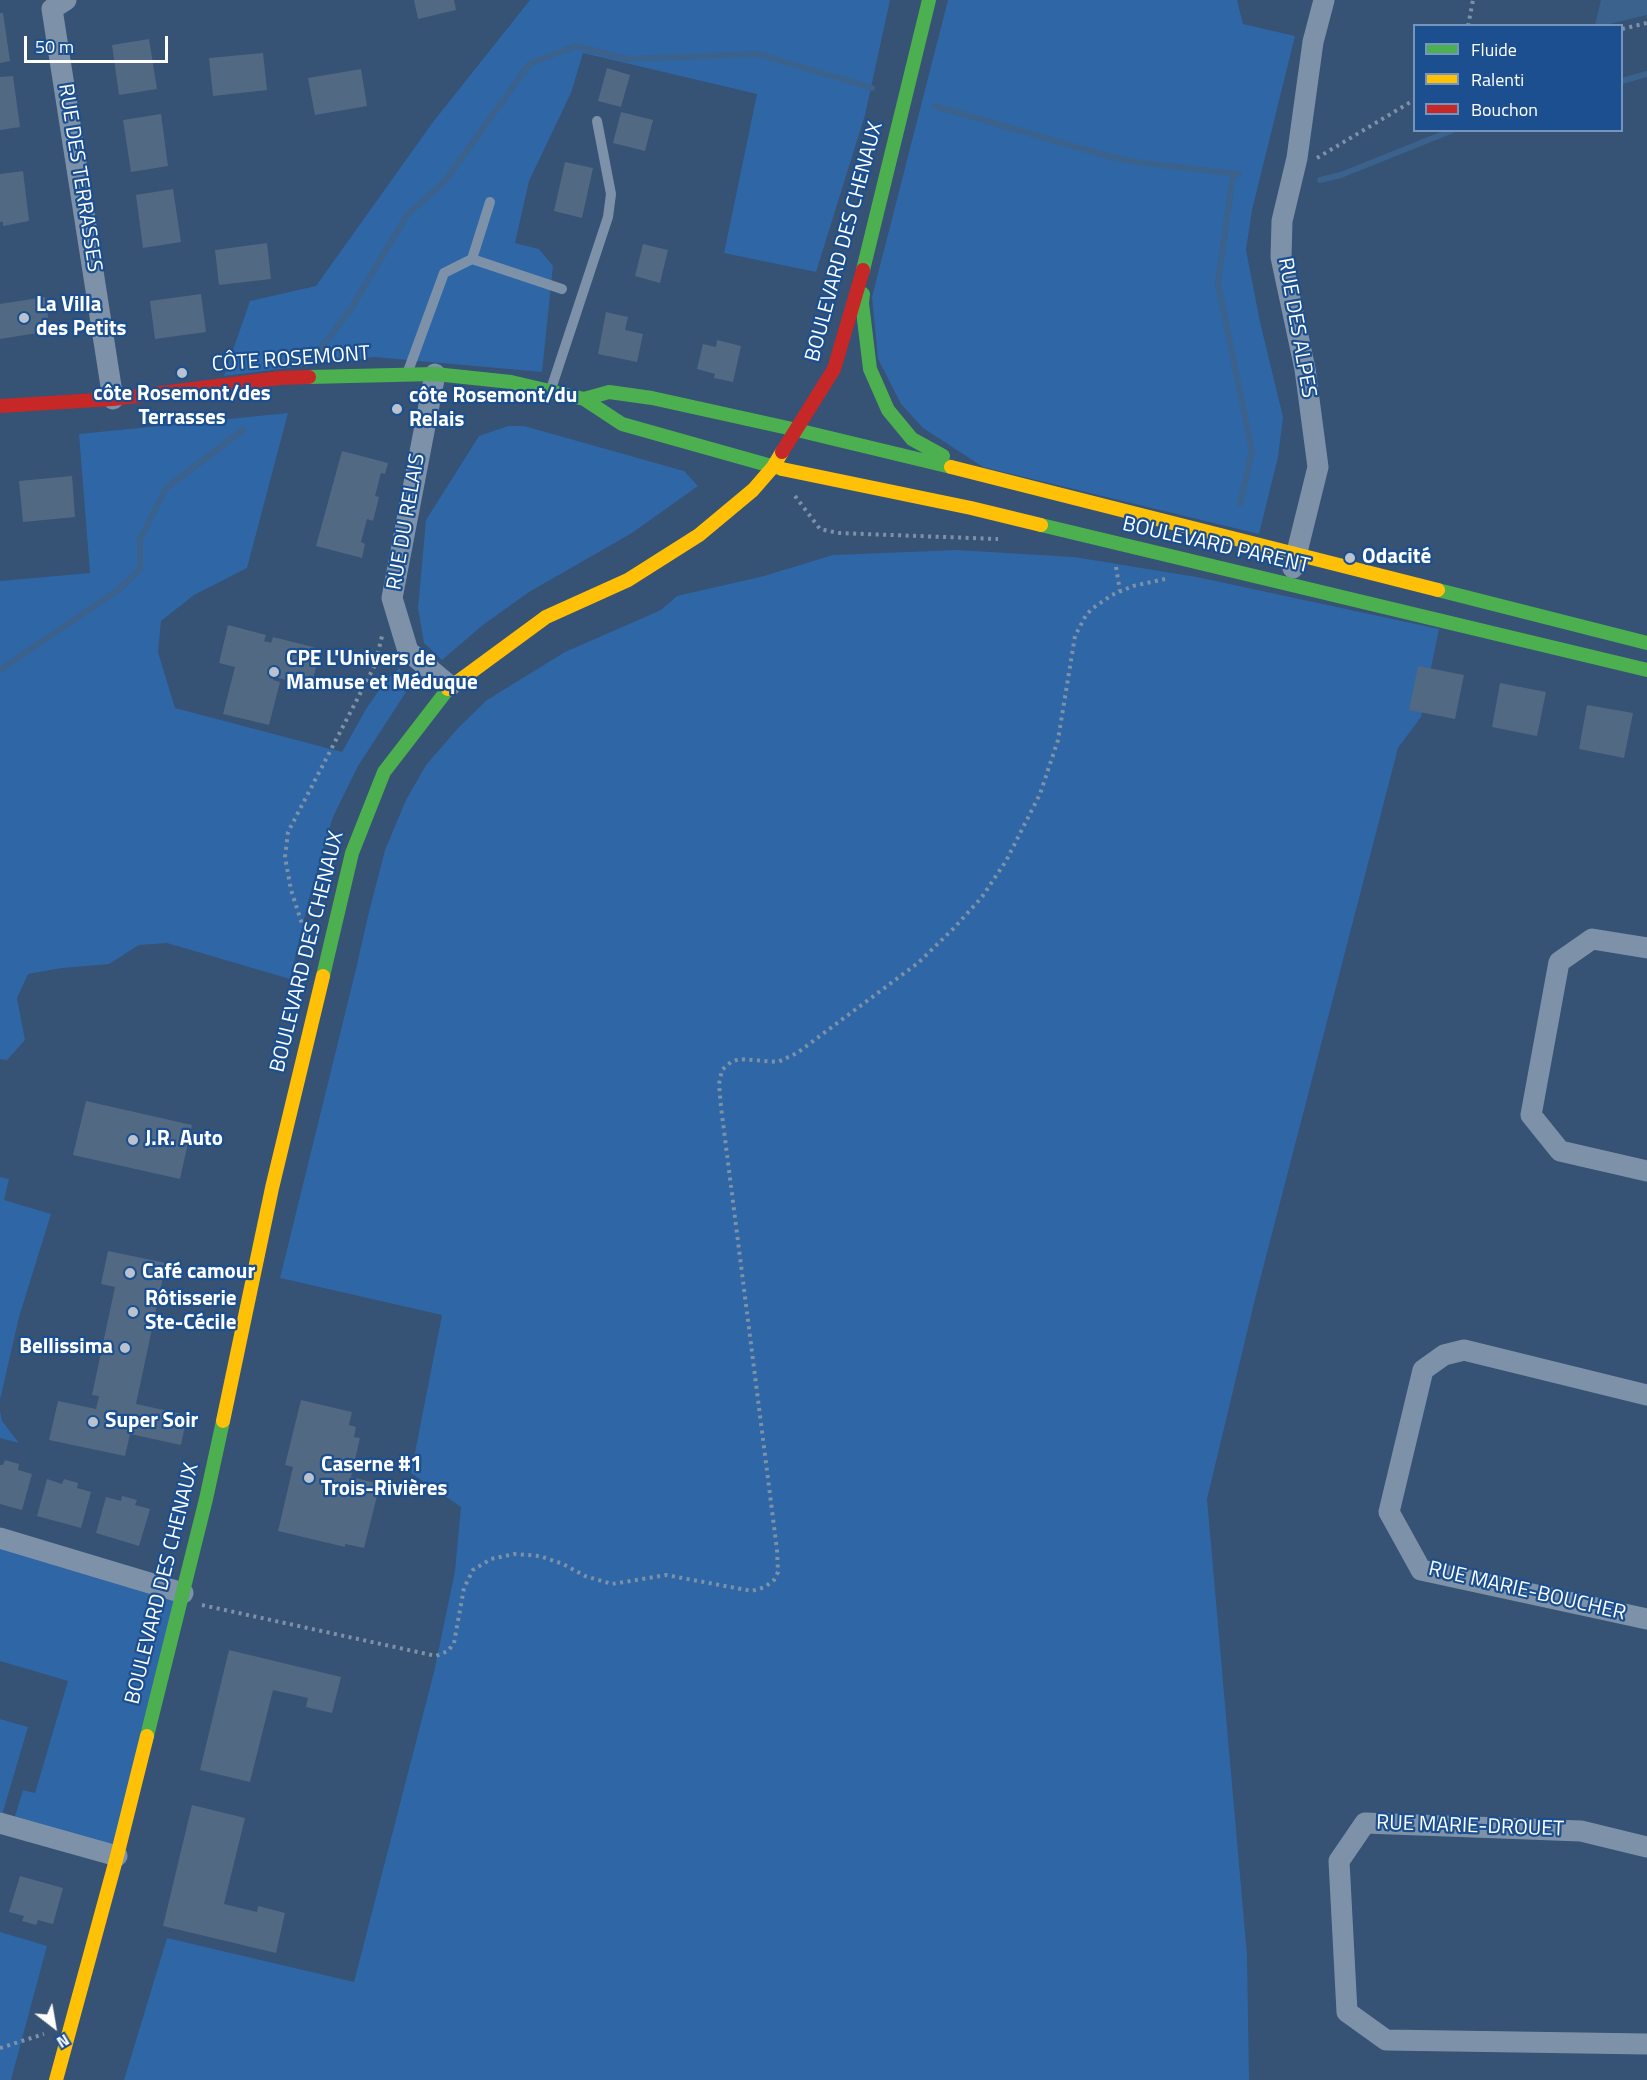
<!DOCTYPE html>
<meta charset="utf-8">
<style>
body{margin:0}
#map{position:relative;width:1647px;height:2080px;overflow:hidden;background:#365274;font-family:"Titillium Web",sans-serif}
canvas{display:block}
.legend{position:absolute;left:1413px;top:24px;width:210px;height:108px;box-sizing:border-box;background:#1b4f8f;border:2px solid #7695bc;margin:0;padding:8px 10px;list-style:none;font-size:18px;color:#fff}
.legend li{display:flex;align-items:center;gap:12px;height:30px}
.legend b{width:30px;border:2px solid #7695bc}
.north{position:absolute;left:24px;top:1996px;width:60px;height:60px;-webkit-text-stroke:4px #1b4f8f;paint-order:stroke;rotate:149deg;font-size:16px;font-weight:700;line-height:24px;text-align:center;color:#fff}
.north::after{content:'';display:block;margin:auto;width:21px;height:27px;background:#fff;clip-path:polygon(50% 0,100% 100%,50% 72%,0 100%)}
.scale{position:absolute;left:24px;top:36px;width:144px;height:27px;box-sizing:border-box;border:3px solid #fff;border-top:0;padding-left:8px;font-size:18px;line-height:21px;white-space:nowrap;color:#fff;-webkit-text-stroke:4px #1b4f8f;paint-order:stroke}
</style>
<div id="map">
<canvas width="1647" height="2080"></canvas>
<ul class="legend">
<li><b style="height:8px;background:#4caf50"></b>Fluide</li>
<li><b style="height:8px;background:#ffc107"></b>Ralenti</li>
<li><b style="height:8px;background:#c62828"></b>Bouchon</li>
</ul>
<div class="north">N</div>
<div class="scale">50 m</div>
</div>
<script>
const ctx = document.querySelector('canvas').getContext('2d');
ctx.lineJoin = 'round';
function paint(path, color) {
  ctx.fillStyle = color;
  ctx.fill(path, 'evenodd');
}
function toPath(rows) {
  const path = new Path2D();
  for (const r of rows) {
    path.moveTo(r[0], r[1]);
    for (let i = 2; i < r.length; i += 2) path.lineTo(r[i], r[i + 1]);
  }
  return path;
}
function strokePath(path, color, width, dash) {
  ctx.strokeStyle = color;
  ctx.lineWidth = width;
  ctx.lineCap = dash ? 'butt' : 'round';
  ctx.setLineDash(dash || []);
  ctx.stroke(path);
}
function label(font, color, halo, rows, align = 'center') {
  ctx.font = font + ' "Titillium Web",sans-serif';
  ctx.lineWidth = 4.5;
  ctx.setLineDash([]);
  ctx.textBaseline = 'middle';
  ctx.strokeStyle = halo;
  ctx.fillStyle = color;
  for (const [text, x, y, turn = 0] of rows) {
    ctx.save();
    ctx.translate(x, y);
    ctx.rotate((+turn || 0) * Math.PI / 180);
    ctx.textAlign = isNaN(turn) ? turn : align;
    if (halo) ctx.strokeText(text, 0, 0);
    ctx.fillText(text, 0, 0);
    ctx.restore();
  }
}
const green = toPath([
 [530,0,890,0,865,115,816,272,724,253,757,94,583,53,571,93,529,181,515,243,539,249,553,266,542,372,374,357,224,376,250,301,316,286,433,122],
 [948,0,1237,0,1243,24,1295,36,1252,210,1246,250,1260,322,1283,417,1278,457,1259,534,983,467,923,428,901,404,878,359,872,297],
 [288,413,247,568,194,595,161,621,158,652,175,708,342,752,366,709,386,680,400,668,406,692,358,766,333,817,309,898,290,979,167,943,139,945,109,964,62,968,28,974,17,998,25,1040,7,1060,0,1059,0,581,90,573,79,434],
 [508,426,524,426,684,471,698,486,632,533,529,592,483,625,442,660,424,643,418,608,426,520,479,436],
 [957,550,1074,557,1197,577,1439,629,1421,717,1398,748,1255,1299,1207,1499,1247,1955,1249,2080,124,2080,167,1938,354,1982,434,1672,455,1571,461,1507,411,1473,442,1315,280,1278,356,969,368,916,385,850,406,800,426,765,459,727,487,700,565,652,661,610,677,596,764,576,833,555],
 [0,1177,9,1179,4,1200,51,1214,19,1317,0,1400],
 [0,1411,2,1421,19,1443,0,1438],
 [0,1538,183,1593,117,1856,12,1826,23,1790,35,1793,68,1681,0,1661],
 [0,1719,28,1727,0,1822],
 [0,1932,47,1946,11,2080,0,2080]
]);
const water = toPath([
 [1601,0,1647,0,1647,15,1605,25,1595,25]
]);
const stream = toPath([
 [1622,81,1647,74],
 [935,106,1104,155,1135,162,1239,174],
 [1233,173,1218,284,1252,451,1240,504],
 [1320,180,1341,175,1453,130],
 [318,352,350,310,407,215,445,181,530,63,576,46,628,59,758,54,872,88],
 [0,670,118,590,140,569,140,539,166,488,243,430]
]);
const building = toPath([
 [414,0,454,0,456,10,418,19],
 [0,13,3,13,10,61,0,63],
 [149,39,157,89,119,95,112,45],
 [263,53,267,90,213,96,209,58],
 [607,68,630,75,621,107,598,101],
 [361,69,367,106,315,115,308,78],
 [13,76,20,127,0,130,0,77],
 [621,112,653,120,645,151,613,143],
 [161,114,168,166,131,172,123,120],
 [565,162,593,168,582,218,554,211],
 [23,171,29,221,3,226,3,222,0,222,0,174],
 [173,189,181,242,143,248,136,195],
 [267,243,271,279,219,285,215,250],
 [643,244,668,250,660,283,635,276],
 [201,294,206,332,155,339,150,301],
 [45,297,50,331,0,339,0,304],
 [606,312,628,317,625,330,643,334,637,362,598,354],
 [717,340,741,346,733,382,714,378,715,374,697,369,703,344,716,347],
 [342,451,388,463,385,474,381,473,375,496,379,497,373,521,367,519,361,542,365,544,362,558,316,546],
 [72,476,75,517,23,522,19,481],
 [228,625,266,635,264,641,271,643,273,637,321,649,311,686,274,677,273,680,280,682,269,725,223,714,235,667,219,663],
 [1418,666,1464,675,1455,719,1409,710],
 [1500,683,1546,692,1537,736,1492,727],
 [1587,705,1633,713,1624,758,1579,749],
 [86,1101,192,1125,180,1179,73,1155],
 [108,1251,166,1263,136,1404,187,1415,181,1445,130,1434,125,1456,49,1440,58,1401,96,1409,99,1396,92,1395,115,1287,101,1284],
 [301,1400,352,1412,349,1425,356,1427,354,1437,360,1438,351,1477,380,1484,364,1548,345,1544,345,1547,278,1531,293,1467,285,1465],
 [5,1460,19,1464,18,1470,32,1474,22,1510,0,1504,0,1465,3,1465],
 [47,1479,62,1484,64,1479,78,1483,77,1488,91,1492,81,1528,37,1516],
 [122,1496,137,1500,135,1505,150,1509,139,1546,96,1533,106,1497,121,1501],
 [229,1650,341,1677,332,1713,306,1707,308,1698,273,1690,250,1782,200,1770],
 [192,1805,245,1818,224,1904,257,1912,258,1906,285,1913,276,1953,163,1926],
 [20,1876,63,1888,53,1924,38,1920,36,1925,22,1921,24,1916,9,1912]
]);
const path = toPath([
 [1468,26,1473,0],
 [1622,29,1647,23],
 [1317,158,1414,100],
 [795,496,820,529,838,533,998,539],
 [1116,567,1120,591],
 [308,936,302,924,291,890,285,857,288,832,375,665,382,636],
 [202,1605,436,1656,448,1651,454,1643,464,1588,473,1570,491,1559,514,1554,540,1556,563,1564,585,1576,612,1584,666,1575,752,1591,765,1587,774,1580,778,1572,777,1550,721,1107,719,1084,722,1070,731,1062,739,1059,778,1062,797,1053,918,963,954,928,982,897,1006,861,1040,794,1058,740,1075,636,1086,615,1093,608,1112,595,1133,586,1165,579],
 [0,2048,44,2034]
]);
const lane = toPath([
 [472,259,490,202],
 [407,374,444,273,472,259,562,289],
 [551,389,608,217,611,194,597,121]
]);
const street = toPath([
 [66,0,52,9,113,399],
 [435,374,392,598,408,651,450,686],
 [1293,568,1318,467,1305,369,1281,257,1282,221,1297,158,1313,42,1324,0],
 [1647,948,1592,939,1559,962,1531,1115,1560,1151,1647,1171],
 [1647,1395,1464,1350,1444,1355,1423,1370,1389,1512,1421,1570,1647,1619],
 [0,1538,183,1593],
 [0,1823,117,1856],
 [1647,1847,1581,1831,1365,1823,1339,1861,1347,2012,1386,2040,1647,2044]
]);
const fast = toPath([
 [863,270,929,0],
 [863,294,862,303,870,369,888,410,912,439,943,456],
 [309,377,435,374,511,382,584,399,622,424,782,469],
 [584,399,609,392,652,398,797,430,951,467],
 [1041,525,1647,670],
 [1438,590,1647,643],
 [323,976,352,853,384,772,448,689],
 [147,1736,206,1499,223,1421]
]);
const slow = toPath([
 [951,467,1438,590],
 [782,469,971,508,1041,525],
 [448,689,546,617,628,580,699,535,753,490,773,467,782,452],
 [223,1421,272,1188,323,976],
 [56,2080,117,1856,147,1736]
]);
const jam = toPath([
 [0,406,113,399,280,378,309,377],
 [782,452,834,369,863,270]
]);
const markers = [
 [24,318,6,"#b9c2ce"],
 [182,373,6,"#b9c2ce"],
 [397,409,6,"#b9c2ce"],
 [1350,558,6,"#b9c2ce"],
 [274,672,6,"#b9c2ce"],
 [133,1140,6,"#b9c2ce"],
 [130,1273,6,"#b9c2ce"],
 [133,1312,6,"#b9c2ce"],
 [125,1348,6,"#b9c2ce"],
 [93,1422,6,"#b9c2ce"],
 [309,1478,6,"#b9c2ce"]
];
const streetNames = [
 ["RUE DES TERRASSES",79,178,81],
 ["BOULEVARD DES CHENAUX",845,242,-75],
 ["RUE DES ALPES",1296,328,80],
 ["CÔTE ROSEMONT",291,360,-4],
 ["RUE DU RELAIS",407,522,-80],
 ["BOULEVARD PARENT",1216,546,13],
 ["BOULEVARD DES CHENAUX",308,952,-76],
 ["BOULEVARD DES CHENAUX",163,1584,-76],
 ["RUE MARIE-BOUCHER",1527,1592,13],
 ["RUE MARIE-DROUET",1470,1827,2]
];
const poiNames = [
 ["La Villa",36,306],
 ["des Petits",36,330],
 ["côte Rosemont/des",182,395,"center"],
 ["Terrasses",182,419,"center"],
 ["côte Rosemont/du",409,397],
 ["Relais",409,421],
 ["Odacité",1362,558],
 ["CPE L'Univers de",286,660],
 ["Mamuse et Méduque",286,684],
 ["J.R. Auto",145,1140],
 ["Café camour",142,1273],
 ["Rôtisserie",145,1300],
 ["Ste-Cécile",145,1324],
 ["Bellissima",113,1348,"right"],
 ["Super Soir",105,1422],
 ["Caserne #1",321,1466],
 ["Trois-Rivières",321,1490]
];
paint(green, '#2f66a5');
paint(water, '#3b618d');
strokePath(stream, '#3b618d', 6);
paint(building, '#526984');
strokePath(path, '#7d92a8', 4, [3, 4.5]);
strokePath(lane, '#7d92a8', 10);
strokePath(street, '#7d92a8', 21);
strokePath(fast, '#4caf50', 14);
strokePath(slow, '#ffc107', 14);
strokePath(jam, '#c62828', 14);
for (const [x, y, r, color] of markers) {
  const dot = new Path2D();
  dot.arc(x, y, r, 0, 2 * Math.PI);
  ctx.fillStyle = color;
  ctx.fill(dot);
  strokePath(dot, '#1b4f8f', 2);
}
label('21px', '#fff', '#1b4f8f', streetNames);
label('bold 21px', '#fff', '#1b4f8f', poiNames, 'left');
</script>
